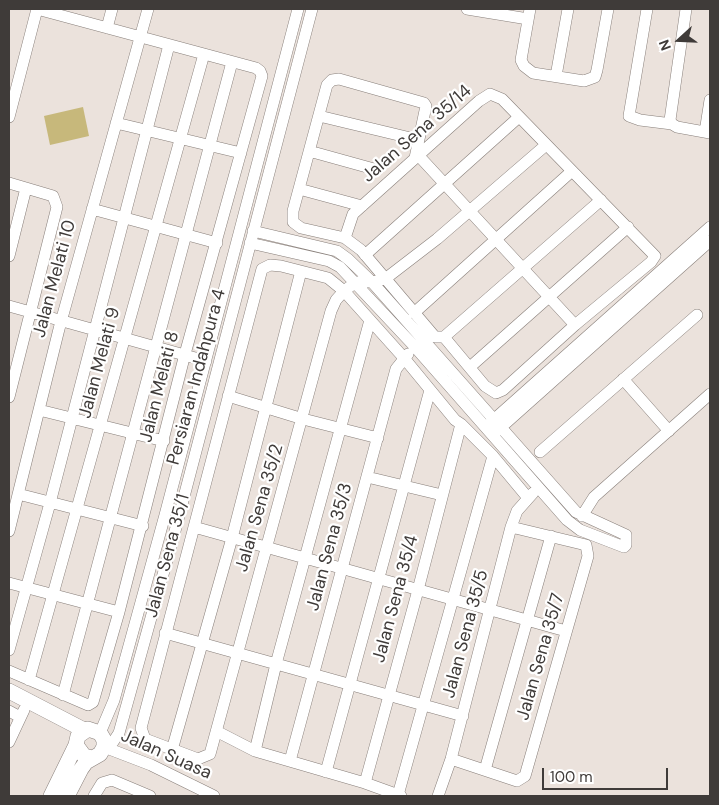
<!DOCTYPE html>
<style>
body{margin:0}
#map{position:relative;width:719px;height:805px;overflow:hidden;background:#ebe2dc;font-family:"DM Sans",sans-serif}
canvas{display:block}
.frame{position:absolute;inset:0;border:10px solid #3f3b39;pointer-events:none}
.north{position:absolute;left:654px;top:15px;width:50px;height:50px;-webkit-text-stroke:4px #fff;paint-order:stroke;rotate:250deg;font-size:14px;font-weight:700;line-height:20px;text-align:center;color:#3f3b39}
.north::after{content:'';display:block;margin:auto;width:18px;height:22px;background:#3f3b39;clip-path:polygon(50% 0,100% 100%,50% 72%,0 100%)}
.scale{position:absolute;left:542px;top:768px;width:126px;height:22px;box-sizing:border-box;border:2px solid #3f3b39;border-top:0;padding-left:6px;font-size:15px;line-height:18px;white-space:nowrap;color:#3f3b39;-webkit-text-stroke:4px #fff;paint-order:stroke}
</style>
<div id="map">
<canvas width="719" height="805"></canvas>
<div class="frame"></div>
<div class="north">N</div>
<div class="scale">100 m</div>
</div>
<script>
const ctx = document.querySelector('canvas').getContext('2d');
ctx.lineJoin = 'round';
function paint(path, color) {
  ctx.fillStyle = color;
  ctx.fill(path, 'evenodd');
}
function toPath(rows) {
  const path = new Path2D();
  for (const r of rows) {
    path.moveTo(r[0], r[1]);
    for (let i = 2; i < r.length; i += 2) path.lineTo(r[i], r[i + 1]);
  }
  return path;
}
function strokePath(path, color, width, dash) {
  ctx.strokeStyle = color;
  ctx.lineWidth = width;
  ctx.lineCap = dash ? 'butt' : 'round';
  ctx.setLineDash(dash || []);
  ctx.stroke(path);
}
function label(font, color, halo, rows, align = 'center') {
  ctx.font = font + ' "DM Sans",sans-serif';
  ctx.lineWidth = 4.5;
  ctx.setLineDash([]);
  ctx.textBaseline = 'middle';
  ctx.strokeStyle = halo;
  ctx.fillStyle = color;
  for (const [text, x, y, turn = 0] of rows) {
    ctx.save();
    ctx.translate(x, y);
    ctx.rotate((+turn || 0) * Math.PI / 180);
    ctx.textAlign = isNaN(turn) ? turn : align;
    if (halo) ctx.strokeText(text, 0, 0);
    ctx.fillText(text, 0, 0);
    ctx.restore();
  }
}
const green = toPath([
 [83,107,89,136,50,145,44,116]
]);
const minor = toPath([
 [467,9,528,19],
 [530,9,521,60,524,66,533,73,584,81,595,77,597,70,608,9],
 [647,9,629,116,640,120,672,124],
 [686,9,670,120,672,124,677,127,710,133],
 [107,28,112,9],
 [556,76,568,9],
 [319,116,419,140],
 [9,117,37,9],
 [116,123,241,153],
 [705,132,710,100],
 [309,151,374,169],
 [418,155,575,325],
 [9,183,53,196,57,207,9,397],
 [299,189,362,206],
 [92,209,217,243],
 [345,238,353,214,479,101,490,94,502,99,655,256,651,262,575,325,503,390,496,393,485,386,444,337,435,337,361,250,345,238,301,228,293,222,293,211,327,85,332,80,339,79,424,103,426,106,415,158],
 [250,243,329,261,340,267,415,347,567,520,580,530,624,547,626,545,626,535,576,512,372,282,348,259,337,251,253,231],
 [365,255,519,117],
 [9,256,26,188],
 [9,306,206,361],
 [414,313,572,171],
 [444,337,601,200],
 [470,367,628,227],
 [623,379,669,431],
 [228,396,303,419,378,438],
 [39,410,164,441],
 [490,423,710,227],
 [497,431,710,241],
 [540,452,697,315],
 [367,477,442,495],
 [18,494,143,526],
 [528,498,493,456,461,424,455,420,404,358,344,291,328,278,281,266,270,265,262,269,150,694,141,728,145,739,198,759,210,754,331,311,336,300,344,291,356,282,372,282,385,279,437,239,546,145],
 [582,516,594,497,710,394],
 [194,527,566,631],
 [9,531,59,329,148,9],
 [9,583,119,612],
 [165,633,463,716],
 [9,650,50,503,169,45],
 [9,671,88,705,93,702,119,612,185,354,262,76,260,71,256,68,37,9],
 [29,680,204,54],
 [63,695,232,62],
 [9,711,20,717],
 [218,732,255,751,365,783,401,796],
 [100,733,114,700,165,515,298,9],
 [9,742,24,710],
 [104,747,113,742,119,733,174,535,312,9],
 [104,747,151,765,214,796],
 [172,750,232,538,301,271],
 [255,751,276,664,370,320],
 [451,759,517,781,525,776,588,556,586,545,511,527],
 [290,761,396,369,408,354],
 [485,770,551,536],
 [326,772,430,390],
 [365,783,418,590,461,424],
 [398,795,493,456],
 [94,796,102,783,112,780,150,796],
 [438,796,451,759,511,527,517,511,533,493]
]);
const major = toPath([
 [9,691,84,730],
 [51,796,76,745],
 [67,796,81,769,86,762,100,754,104,747,104,740,100,733,88,729,78,736,76,745,84,756,92,758]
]);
const streetNames = [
 ["Jalan Sena 35/14",417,134,-41],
 ["Jalan Melati 10",55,279,-75],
 ["Jalan Melati 9",100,363,-75],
 ["Persiaran Indahpura 4",197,377,-75],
 ["Jalan Melati 8",160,387,-76],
 ["Jalan Sena 35/2",260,508,-74],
 ["Jalan Sena 35/3",330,547,-75],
 ["Jalan Sena 35/1",168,556,-75],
 ["Jalan Sena 35/4",396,599,-75],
 ["Jalan Sena 35/5",466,634,-75],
 ["Jalan Sena 35/7",541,657,-74],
 ["Jalan Suasa",166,755,24]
];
paint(green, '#c7b87b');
strokePath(minor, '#887f7a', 12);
strokePath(major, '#887f7a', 16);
strokePath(minor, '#fff', 11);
strokePath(major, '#fff', 15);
label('18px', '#3f3b39', '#fff', streetNames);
</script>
